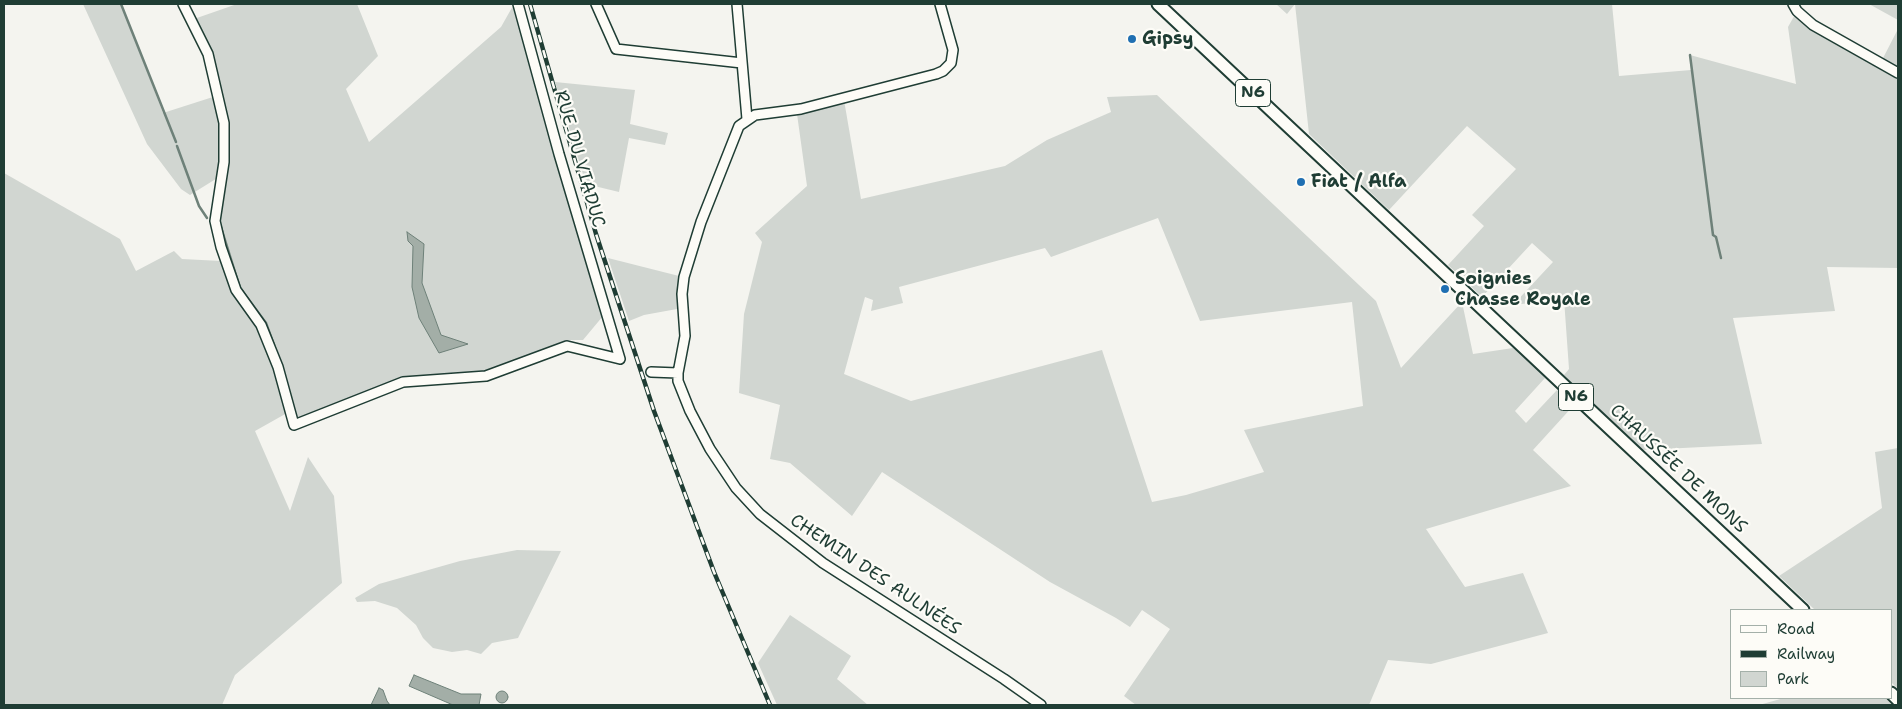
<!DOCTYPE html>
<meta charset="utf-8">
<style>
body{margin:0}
#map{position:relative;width:1902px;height:709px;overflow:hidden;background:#f4f4ef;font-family:"Shantell Sans",sans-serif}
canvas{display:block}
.frame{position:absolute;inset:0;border:5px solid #1f3d34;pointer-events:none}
.legend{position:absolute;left:1730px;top:609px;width:162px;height:90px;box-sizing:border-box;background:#fdfcf7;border:1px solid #a4b0a9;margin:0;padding:6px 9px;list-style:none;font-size:15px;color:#1f3d34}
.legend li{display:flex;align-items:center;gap:10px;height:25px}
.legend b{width:25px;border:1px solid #a4b0a9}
</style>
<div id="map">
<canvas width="1902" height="709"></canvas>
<div class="frame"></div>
<ul class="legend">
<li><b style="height:6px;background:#fdfcf7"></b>Road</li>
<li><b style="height:6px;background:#1f3d34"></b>Railway</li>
<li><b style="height:14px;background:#d1d6d1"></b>Park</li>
</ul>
</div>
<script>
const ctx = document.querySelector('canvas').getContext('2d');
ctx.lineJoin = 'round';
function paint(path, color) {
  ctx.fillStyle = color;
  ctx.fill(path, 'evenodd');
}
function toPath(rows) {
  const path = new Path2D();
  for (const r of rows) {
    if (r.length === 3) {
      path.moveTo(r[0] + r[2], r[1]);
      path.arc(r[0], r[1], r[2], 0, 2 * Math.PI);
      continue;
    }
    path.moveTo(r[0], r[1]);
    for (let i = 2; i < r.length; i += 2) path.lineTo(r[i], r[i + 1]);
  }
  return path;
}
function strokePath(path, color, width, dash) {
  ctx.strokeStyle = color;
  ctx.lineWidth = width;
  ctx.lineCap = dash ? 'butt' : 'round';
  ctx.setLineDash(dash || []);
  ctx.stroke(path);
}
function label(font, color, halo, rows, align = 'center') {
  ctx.font = font + ' "Shantell Sans",sans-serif';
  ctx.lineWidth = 4.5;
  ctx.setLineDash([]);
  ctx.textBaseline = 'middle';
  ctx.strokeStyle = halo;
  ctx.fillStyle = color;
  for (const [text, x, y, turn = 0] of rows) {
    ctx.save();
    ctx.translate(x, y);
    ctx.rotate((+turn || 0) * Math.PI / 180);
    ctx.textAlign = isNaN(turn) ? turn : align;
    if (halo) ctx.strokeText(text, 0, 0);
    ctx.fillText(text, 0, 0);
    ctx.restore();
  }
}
const green = toPath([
 [83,4,121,4,163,113,216,96,220,115,219,177,190,195,181,189,147,144],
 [237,4,357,4,378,56,346,89,369,142,501,27,514,4,518,4,603,316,583,340,566,340,485,373,403,380,302,419,287,413,255,431,290,511,308,457,334,496,342,583,235,675,222,705,4,705,4,173,120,239,136,271,174,251,182,259,221,261,221,212,229,161,230,124,194,19],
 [1276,4,1612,4,1619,76,1691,70,1690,55,1796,84,1788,27,1797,11,1881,62,1898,29,1898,268,1827,267,1835,311,1733,318,1762,444,1643,450,1564,375,1569,369,1564,299,1513,305,1553,262,1532,243,1482,297,1448,265,1484,226,1472,215,1516,169,1467,126,1389,210,1309,134,1295,4,1287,14],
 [1869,4,1898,4,1898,20],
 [555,82,635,90,630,124,668,133,665,145,629,138,619,192,586,184],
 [1157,95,1376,301,1401,368,1462,302,1473,354,1513,348,1545,378,1515,411,1526,423,1557,390,1574,405,1533,450,1571,486,1426,529,1465,587,1523,573,1548,633,1431,664,1388,660,1369,705,1136,705,1124,696,1170,629,1142,610,1130,627,1116,618,1050,582,882,472,852,516,790,463,770,459,780,405,739,393,744,314,762,242,755,233,807,186,797,114,844,100,861,199,1005,166,1047,140,1111,112,1107,97],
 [1158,218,1200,321,1352,302,1363,406,1244,430,1264,472,1186,495,1152,502,1102,350,911,401,844,374,865,297,873,300,871,311,903,303,899,287,1045,248,1051,257],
 [608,258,679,276,677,309,644,315,629,321],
 [1898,448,1898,689,1891,682,1891,610,1815,610,1779,576,1882,508,1875,452],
 [517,550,561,551,518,638,492,643,481,654,467,650,452,652,433,648,423,638,416,625,397,608,375,601,357,602,355,598,379,584,460,561],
 [790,615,851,656,837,679,868,705,777,705,758,663],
 [1784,698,1885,698,1893,705,1759,705]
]);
const water = toPath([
 [407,232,424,244,422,283,441,335,468,344,439,353,419,318,412,287,413,246,408,241,407,232],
 [414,675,461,694,481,694,479,705,453,705,409,686,414,675],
 [379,688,383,690,387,701,390,705,371,705,379,688],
 [502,697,6]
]);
const stream = toPath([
 [121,4,176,142],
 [1690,55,1713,235,1716,237,1721,258],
 [177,146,199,206,207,218],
 [220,224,240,288,266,323,274,345]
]);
const minor = toPath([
 [183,4,208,54,224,123,224,162,215,221,221,247,236,290,261,325,278,367,294,425,403,382,486,376,567,346,620,359,559,154,518,4],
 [596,4,616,49,742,63],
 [737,4,747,119],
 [940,4,953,50,951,63,943,71,936,74,801,109,755,115,739,126,701,222,684,277,682,294,685,336,678,373,678,381,690,411,710,449,736,488,760,514,823,563,1004,679,1041,705],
 [1793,4,1797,11,1813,25,1898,73],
 [651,372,678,373]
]);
const major = toPath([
 [1158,4,1803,610],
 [1891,693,1898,700]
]);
const rail = toPath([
 [530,4,596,234,654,411,714,572,770,705]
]);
const markers = [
 [1132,39,5,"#1f6fb2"],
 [1301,182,5,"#1f6fb2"],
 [1445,289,5,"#1f6fb2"]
];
const shields = [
 [1253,93,35],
 [1576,397,35]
];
const shieldNames = [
 ["N6",1253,93],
 ["N6",1576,397]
];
const poiNames = [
 ["Gipsy",1142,39],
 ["Fiat / Alfa",1311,182],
 ["Soignies",1455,279],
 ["Chasse Royale",1455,300]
];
const streetNames = [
 ["RUE DU VIADUC",579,159,74],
 ["CHAUSSÉE DE MONS",1678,469,43],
 ["CHEMIN DES AULNÉES",875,575,34]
];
paint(green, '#d1d6d1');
paint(water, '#a3aea7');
strokePath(water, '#6e8179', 1);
strokePath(stream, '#6e8179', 2.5);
strokePath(minor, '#1f3d34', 12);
strokePath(major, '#1f3d34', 15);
strokePath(minor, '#fdfcf7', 9);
strokePath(major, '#fdfcf7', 11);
strokePath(rail, '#1f3d34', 4.5);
strokePath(rail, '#fdfcf7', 2.5, [8]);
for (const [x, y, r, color] of markers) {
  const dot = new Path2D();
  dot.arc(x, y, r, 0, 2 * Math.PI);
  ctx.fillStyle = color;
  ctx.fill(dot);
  strokePath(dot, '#fdfcf7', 2);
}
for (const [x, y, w] of shields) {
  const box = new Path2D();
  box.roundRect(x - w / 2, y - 13.5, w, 27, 4);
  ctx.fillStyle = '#fdfcf7';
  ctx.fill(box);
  strokePath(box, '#1f3d34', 1);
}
label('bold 16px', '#1f3d34', null, shieldNames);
label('bold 18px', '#1f3d34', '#fdfcf7', poiNames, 'left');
label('18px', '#1f3d34', '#fdfcf7', streetNames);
</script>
